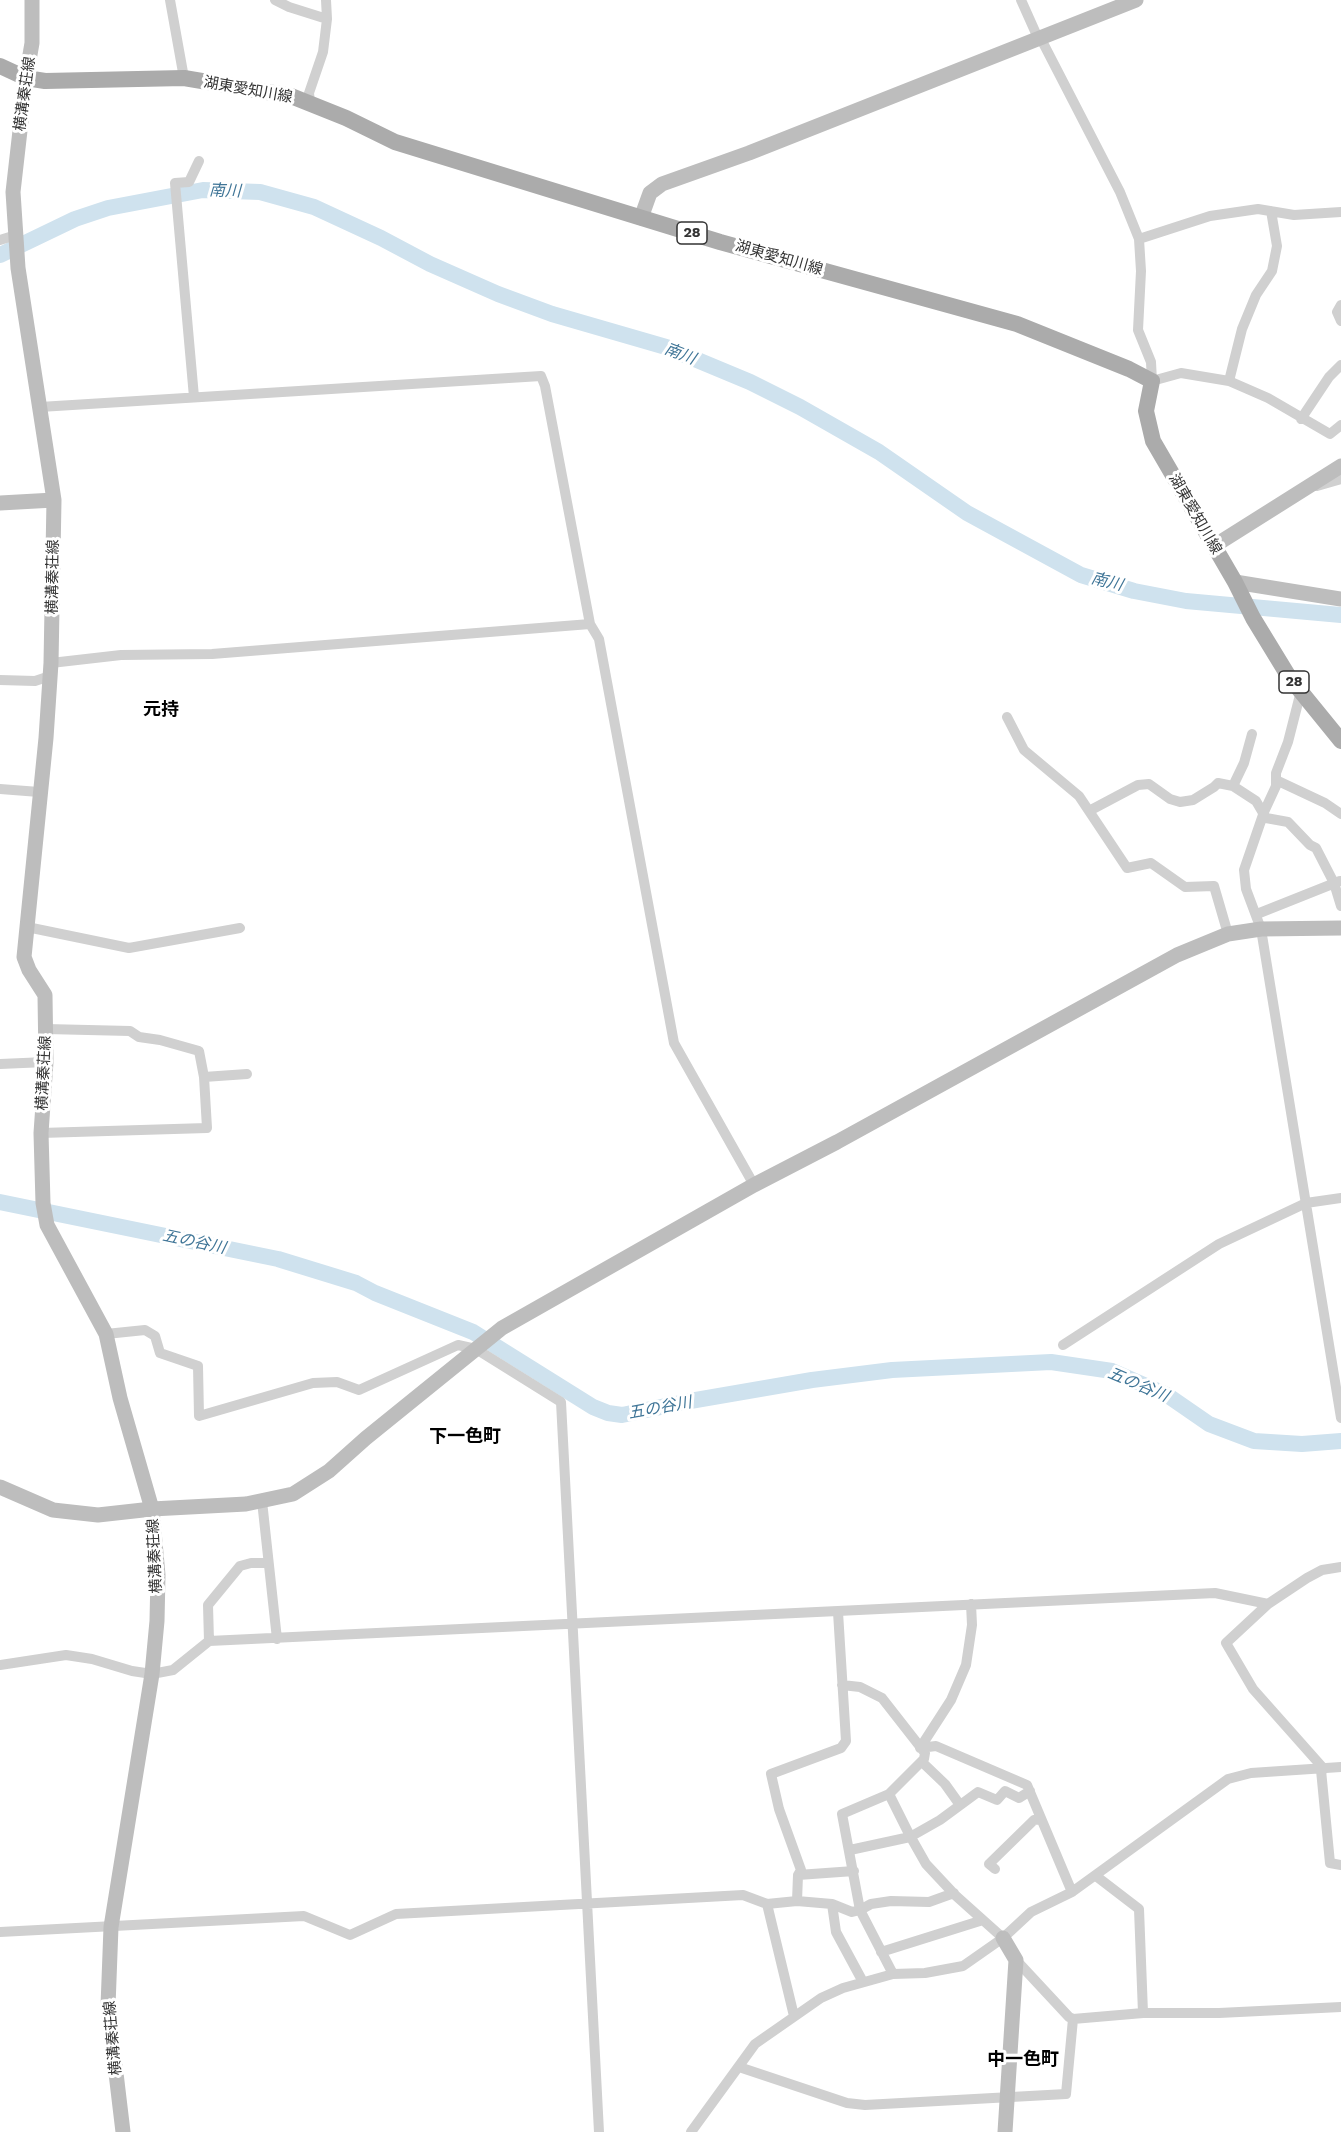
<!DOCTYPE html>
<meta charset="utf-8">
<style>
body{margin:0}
canvas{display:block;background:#fff}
</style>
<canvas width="1341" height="2132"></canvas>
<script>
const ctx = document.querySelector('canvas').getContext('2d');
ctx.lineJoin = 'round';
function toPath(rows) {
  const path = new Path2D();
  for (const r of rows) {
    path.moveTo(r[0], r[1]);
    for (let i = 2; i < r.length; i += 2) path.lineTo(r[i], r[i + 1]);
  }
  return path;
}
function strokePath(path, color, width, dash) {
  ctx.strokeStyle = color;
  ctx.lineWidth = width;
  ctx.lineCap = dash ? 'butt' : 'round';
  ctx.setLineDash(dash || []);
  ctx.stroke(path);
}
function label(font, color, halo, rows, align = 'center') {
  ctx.font = font + ' "Work Sans","Noto Sans JP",sans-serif';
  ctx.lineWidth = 6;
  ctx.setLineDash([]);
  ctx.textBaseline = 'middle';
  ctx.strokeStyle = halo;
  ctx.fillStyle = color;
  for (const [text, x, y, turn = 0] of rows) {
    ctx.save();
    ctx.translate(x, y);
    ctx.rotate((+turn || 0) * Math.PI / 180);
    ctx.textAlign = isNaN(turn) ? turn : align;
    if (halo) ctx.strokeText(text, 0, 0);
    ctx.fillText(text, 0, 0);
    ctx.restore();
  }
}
const river = toPath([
 [0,255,75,219,108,208,203,190,260,192,314,207,381,238,430,264,498,294,552,314,666,347,750,382,800,407,879,452,967,513,1081,575,1134,591,1186,601,1341,615],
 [0,1202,278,1259,356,1283,375,1293,473,1332,593,1407,608,1413,622,1415,690,1401,812,1380,892,1370,1051,1362,1112,1371,1167,1395,1209,1424,1254,1441,1302,1444,1341,1441]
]);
const street = toPath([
 [170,0,184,78],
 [275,0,289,7,327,19],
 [1021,0,1038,38],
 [1040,37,1120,192,1139,239,1141,271,1138,330,1151,362,1152,381,1181,373,1229,381,1268,398,1330,434,1341,425],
 [310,102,309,93,323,52,327,19,326,0],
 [1139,239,1210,216,1258,209,1294,215,1341,212],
 [0,240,16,235],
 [1341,305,1337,312,1341,321],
 [1229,381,1242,329,1256,295,1272,271,1277,246,1271,211],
 [194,397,175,183,189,182,199,161],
 [40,407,541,376,545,386,590,624,599,639,674,1043,754,1185],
 [1301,419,1329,377,1341,365],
 [1317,486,1341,479],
 [51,663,121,655,212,654,590,624],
 [0,680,35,681,50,676],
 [1301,691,1288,742,1276,773,1276,786,1264,812,1244,870,1246,889,1261,929,1341,1418],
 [1007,717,1024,750,1079,796,1127,868,1151,863,1185,887,1214,886,1228,934],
 [1276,780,1325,803,1341,814],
 [1233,786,1244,763,1252,734],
 [0,789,39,792],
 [1089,811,1138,785,1149,784,1170,799,1180,802,1193,800,1214,787,1218,783,1233,786,1256,801,1266,818,1288,822,1310,845,1316,848,1334,883,1341,906],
 [1257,914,1340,881],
 [27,927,129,948,240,928],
 [46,1029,130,1031,139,1037,160,1040,199,1051,204,1077],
 [0,1064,46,1062],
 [41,1133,207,1128,204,1077,247,1074],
 [106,1334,145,1330,155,1336,160,1353,198,1366,199,1416,313,1383,337,1382,359,1390,458,1345,476,1349,561,1402,599,2132],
 [1063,1345,1219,1244,1306,1203,1341,1198],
 [262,1501,277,1639],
 [1268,1604,1226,1643,1253,1689,1324,1769],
 [209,1641,208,1605,240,1566,251,1563,267,1563],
 [0,1665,66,1655,92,1659,132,1671,152,1674,173,1670,209,1641,1215,1593,1268,1604,1307,1578,1322,1570,1341,1567],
 [842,1685,860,1687,882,1698,925,1753,924,1759,889,1794,842,1814,860,1910,871,1904,891,1901,929,1902,954,1893],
 [920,1748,936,1746,1027,1785,1072,1892],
 [920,1748,951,1700,966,1665,972,1625,971,1604],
 [922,1762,945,1784,960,1805],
 [1321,1770,1330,1863,1341,1865],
 [889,1794,909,1834,926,1864,955,1895,1003,1938],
 [850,1850,910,1837,940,1820,978,1792,997,1800,1005,1791,1019,1798,1030,1791],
 [995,1869,989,1864,1034,1820,1041,1819],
 [798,1875,854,1871],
 [1096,1876,1139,1909,1143,2013],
 [797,1901,832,1904,852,1912,860,1910,893,1974],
 [767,1904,794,2016],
 [832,1904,836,1932,863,1982],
 [0,1932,304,1916,350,1935,396,1914,743,1895,767,1904,797,1901,798,1875,801,1870,779,1809,771,1774,841,1748,846,1741,838,1612],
 [881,1952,983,1920],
 [1016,1960,1069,2017,1073,2019,1143,2013,1219,2013,1341,2007],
 [739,2067,847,2103,865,2105,1066,2094,1073,2019],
 [691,2132,755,2044,821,1998,843,1988,893,1974,925,1973,963,1966,1003,1938,1031,1912,1072,1892,1228,1779,1251,1773,1341,1767]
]);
const secondary = toPath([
 [32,0,32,43,26,78,13,192,18,268,54,500,51,663,46,738,24,957,29,970,45,995,46,1062,41,1133,43,1203,47,1225,106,1334,120,1398,152,1509,158,1575,157,1621,152,1674,111,1927,108,2006,123,2132],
 [641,218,650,193,662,184,749,153,1136,0],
 [0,503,54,500],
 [1214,546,1341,466],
 [1235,582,1341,599],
 [0,1487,53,1510,98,1515,152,1509,246,1504,293,1494,329,1471,366,1438,502,1328,754,1185,837,1142,1177,955,1228,934,1261,929,1341,928],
 [1003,1938,1016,1960,1005,2132]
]);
const primary = toPath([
 [0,66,26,78,45,81,184,78,291,96,346,118,395,142,720,242,1017,324,1129,369,1152,381,1146,411,1153,441,1235,582,1253,618,1289,677,1341,741]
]);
const shields = [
 [692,233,30],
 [1294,682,30]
];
const shieldNames = [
 ["28",692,233],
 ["28",1294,682]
];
const streetNames = [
 ["湖東愛知川線",248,90,10],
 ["横溝秦荘線",25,94,-82],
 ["湖東愛知川線",779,258,16],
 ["湖東愛知川線",1195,514,60],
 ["横溝秦荘線",53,577,-89],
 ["横溝秦荘線",44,1073,-87],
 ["横溝秦荘線",155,1556,-93],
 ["横溝秦荘線",113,2038,-95]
];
const waterNames = [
 ["南川",225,191,2],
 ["南川",680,354,21],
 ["南川",1107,582,14],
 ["五の谷川",194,1242,12],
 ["五の谷川",1138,1385,23],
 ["五の谷川",660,1408,-10]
];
const quarterNames = [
 ["元持",161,710],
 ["下一色町",465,1437],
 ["中一色町",1023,2060]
];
strokePath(river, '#cfe2ee', 16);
strokePath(street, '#d0d0d0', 10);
strokePath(secondary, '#bdbdbd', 15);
strokePath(primary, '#ababab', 16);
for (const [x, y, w] of shields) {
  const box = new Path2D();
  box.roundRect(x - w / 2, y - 11, w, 22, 4.5);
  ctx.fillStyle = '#fff';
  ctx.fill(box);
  strokePath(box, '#333', 1.5);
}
label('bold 14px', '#333', null, shieldNames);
label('15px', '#333', '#fff', streetNames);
label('italic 16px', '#3f7597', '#fff', waterNames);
label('bold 18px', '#000', '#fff', quarterNames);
</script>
